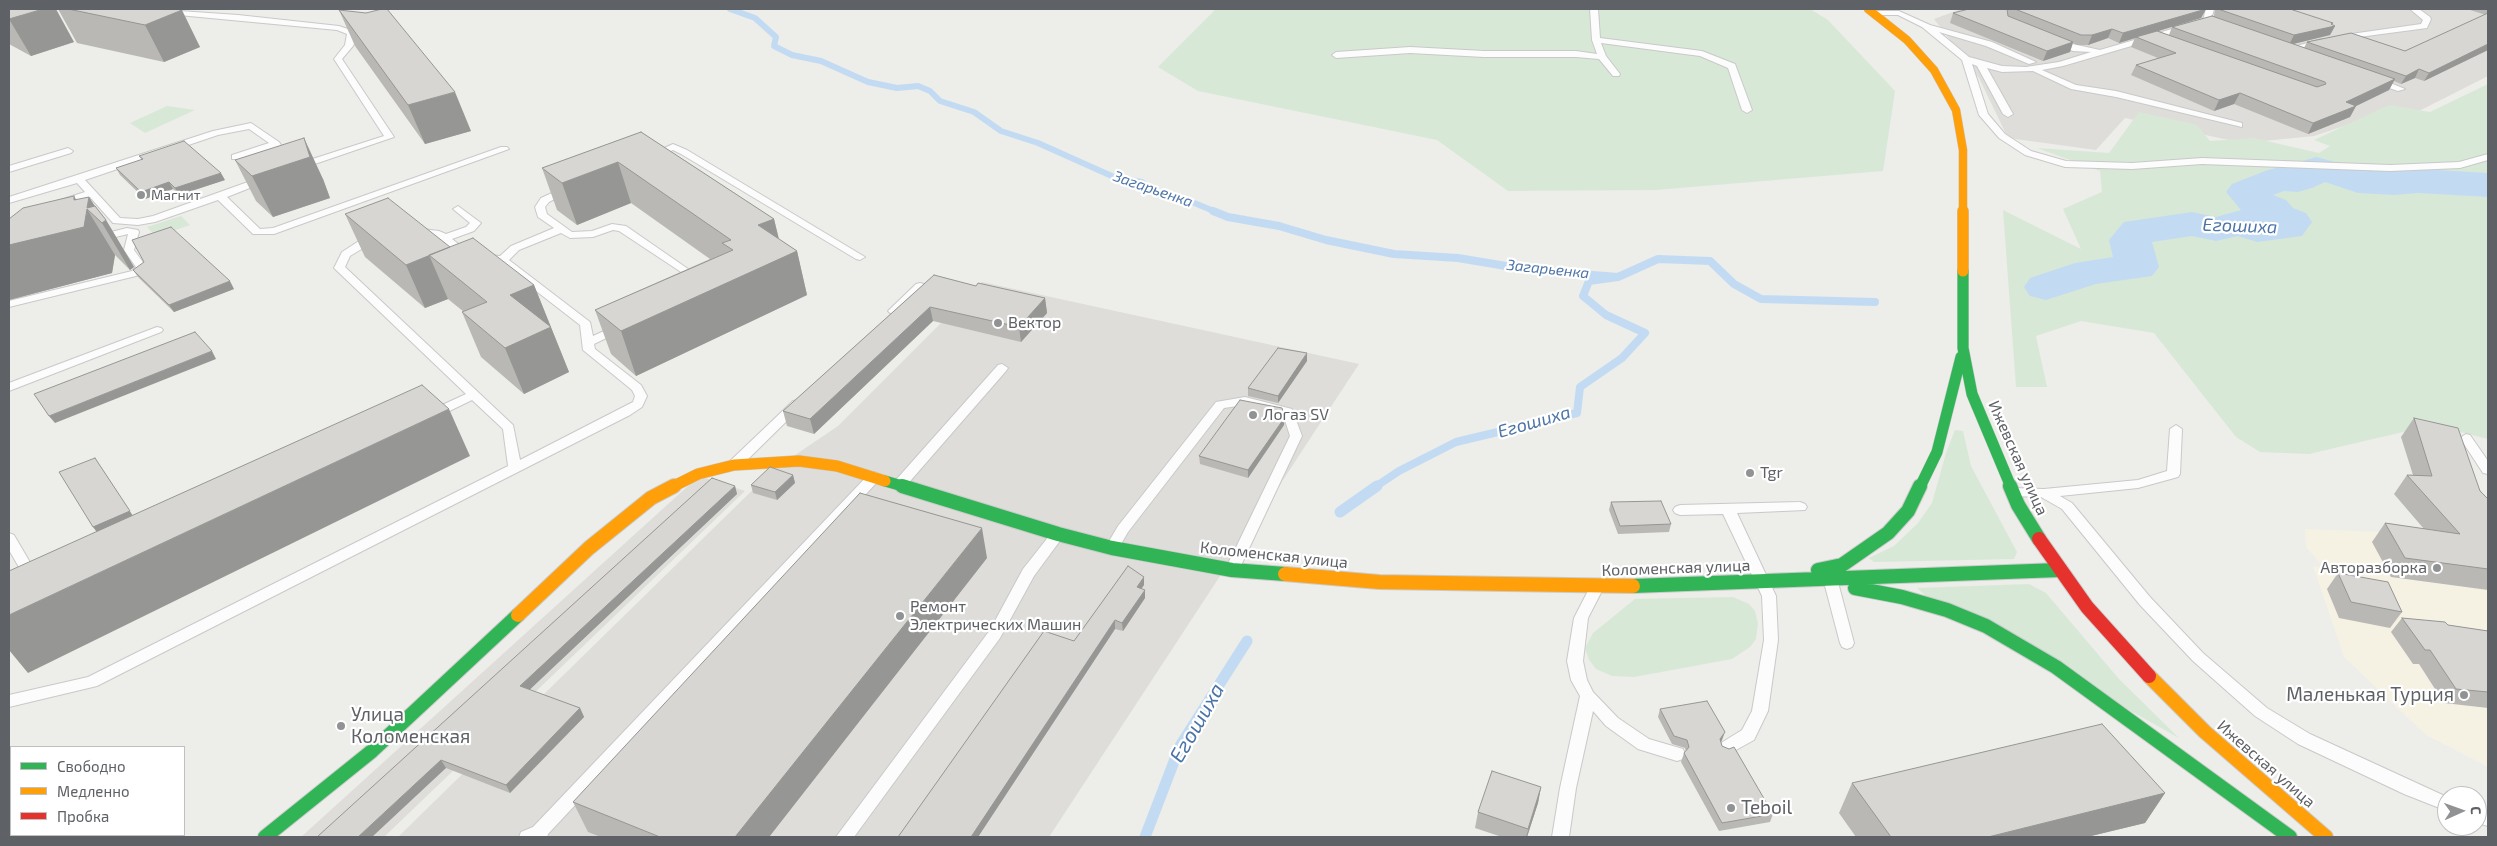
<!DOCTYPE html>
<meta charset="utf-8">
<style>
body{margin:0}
#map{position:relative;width:2497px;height:846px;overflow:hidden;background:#edede9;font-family:"Exo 2",sans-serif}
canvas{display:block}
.frame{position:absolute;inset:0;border:10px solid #5e6165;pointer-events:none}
.legend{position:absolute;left:10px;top:746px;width:175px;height:90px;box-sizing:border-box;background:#fff;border:1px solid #bfc0c1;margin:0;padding:6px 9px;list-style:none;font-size:15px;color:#5e6165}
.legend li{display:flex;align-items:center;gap:10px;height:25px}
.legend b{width:25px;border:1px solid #bfc0c1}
.north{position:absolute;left:2437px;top:786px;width:50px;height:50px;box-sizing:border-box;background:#fff;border:1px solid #bfc0c1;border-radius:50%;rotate:88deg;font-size:14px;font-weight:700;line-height:20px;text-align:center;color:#5e6165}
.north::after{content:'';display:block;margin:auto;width:18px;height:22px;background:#909293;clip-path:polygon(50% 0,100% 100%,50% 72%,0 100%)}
</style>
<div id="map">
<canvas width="2497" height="846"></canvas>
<div class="frame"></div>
<ul class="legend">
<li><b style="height:6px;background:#30b455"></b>Свободно</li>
<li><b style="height:6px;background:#ff9f0a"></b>Медленно</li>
<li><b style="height:6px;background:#e5322d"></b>Пробка</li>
</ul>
<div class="north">С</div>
</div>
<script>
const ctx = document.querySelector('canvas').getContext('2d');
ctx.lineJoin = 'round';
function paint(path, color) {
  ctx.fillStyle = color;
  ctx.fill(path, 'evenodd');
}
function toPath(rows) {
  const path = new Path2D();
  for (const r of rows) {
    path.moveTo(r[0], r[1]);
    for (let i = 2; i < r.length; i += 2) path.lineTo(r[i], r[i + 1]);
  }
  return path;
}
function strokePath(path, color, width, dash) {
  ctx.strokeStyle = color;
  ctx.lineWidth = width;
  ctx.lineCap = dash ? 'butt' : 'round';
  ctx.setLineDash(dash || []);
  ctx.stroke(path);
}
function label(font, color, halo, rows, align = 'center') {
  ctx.font = font + ' "Exo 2",sans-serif';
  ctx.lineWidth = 4.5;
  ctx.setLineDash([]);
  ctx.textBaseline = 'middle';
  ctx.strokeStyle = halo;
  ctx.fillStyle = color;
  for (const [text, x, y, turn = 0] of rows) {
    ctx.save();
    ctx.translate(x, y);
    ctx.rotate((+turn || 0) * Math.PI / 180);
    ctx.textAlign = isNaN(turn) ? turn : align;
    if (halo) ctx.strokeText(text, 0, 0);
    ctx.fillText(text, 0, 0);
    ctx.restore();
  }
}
const commercial = toPath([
 [2305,529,2488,536,2488,767,2426,735,2344,657,2313,566,2328,568,2320,563,2306,547]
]);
const industrial = toPath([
 [1961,9,2488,9,2488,76,2407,117,2365,119,2314,136,2243,143,2125,118,2096,150,2008,138,1979,78,1934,19],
 [982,282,1359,364,1049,837,398,837,773,470,838,426],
 [699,476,745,491,384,837,301,837]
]);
const green = toPath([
 [1216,9,1810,9,1828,20,1895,91,1883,171,1656,190,1508,191,1437,140,1198,91,1158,67],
 [2488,84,2488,439,2433,425,2309,454,2260,452,2236,437,2154,333,2081,321,2036,336,2047,387,2016,387,2003,210,2081,249,2063,209,2102,192,2100,171,2037,148,2109,153,2139,112,2197,125,2210,141,2253,138,2319,153,2330,146,2314,140,2389,105,2430,112],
 [167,106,195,110,145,133,130,123],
 [181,216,190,225,156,237,147,227],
 [1955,430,1963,431,1971,466,2017,552,2014,559,1874,562,1869,558,1894,546,1918,523,1932,503,1946,453],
 [2029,584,2046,593,2119,679,2179,738,1926,596,1917,588],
 [1733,597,1749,604,1755,611,1758,623,1756,639,1750,647,1732,659,1634,677,1612,676,1596,669,1589,660,1585,648,1593,633,1635,599]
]);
const streamFar2 = toPath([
 [730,9,755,18,776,37,774,46,792,55,821,61,868,82,897,88,918,86,930,91,940,101,974,112,1001,131,1038,143,1114,177,1142,182,1156,194,1192,202,1216,212]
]);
const streamFar1 = toPath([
 [1213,211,1228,217,1279,226,1326,240,1394,254,1458,258,1530,270,1618,277],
 [1375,487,1399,471,1456,442,1577,413,1580,387,1622,358,1645,333,1606,315,1583,296,1589,281,1618,277,1658,259,1710,261,1734,284,1761,299,1875,302]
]);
const stream = toPath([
 [1340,512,1377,486],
 [1145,837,1180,746,1247,641]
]);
const river = toPath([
 [2316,157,2362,169,2394,171,2418,169,2488,173,2488,197,2418,193,2394,195,2358,193,2325,182,2312,188,2298,192,2284,191,2273,195,2286,200,2293,208,2306,213,2312,222,2302,236,2257,242,2238,236,2216,241,2192,236,2152,242,2159,267,2152,276,2096,284,2046,300,2030,296,2024,287,2030,278,2075,263,2113,257,2109,240,2124,222,2192,212,2216,217,2241,210,2226,192,2232,184,2265,171,2279,167,2294,168,2302,161,2316,157]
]);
const lane = toPath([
 [1590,9,1598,9,1600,38,1702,51,1735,64,1752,110,1747,113,1742,110,1728,68,1700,56,1601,43,1606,56,1620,74,1619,76,1613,76,1599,59,1576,57,1484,57,1410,53,1336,58,1332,55,1336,52,1410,47,1484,51,1576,51,1597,54,1592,40,1590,9],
 [2206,9,2214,9,2210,23,2063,66,2042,70,2076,85,2116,91,2242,123,2242,127,2116,97,2071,89,2033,71,2002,72,1987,68,2013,114,2008,117,2003,114,1977,66,1972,64,1988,114,2005,134,2031,151,2066,161,2132,163,2202,158,2390,165,2459,162,2488,154,2488,160,2460,168,2390,171,2202,164,2132,169,2065,167,2025,155,1999,138,1979,115,1962,60,1922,27,1898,15,1875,15,1871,13,1875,11,1899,11,1930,25,1992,42,2036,62,2029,64,1986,46,1939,32,1969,57,2002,66,2026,67,2059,62,2091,52,2073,51,2054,44,2054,40,2100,50,2203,20,2206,9],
 [2410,9,2419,9,2430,17,2431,19,2427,28,2344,39,2340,37,2344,35,2421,24,2423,20,2410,9],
 [165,10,238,15,339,26,354,31,356,38,353,46,342,59,394,137,303,168,297,168,297,164,384,136,334,59,345,45,347,34,337,30,168,14,165,14,165,10],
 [2322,39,2326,41,2325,43,2286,53,2282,50,2322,39],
 [2372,78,2378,78,2405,89,2398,91,2372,82,2372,78],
 [251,123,279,142,291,160,289,162,283,162,274,148,238,159,232,159,232,155,269,143,249,129,218,135,85,180,120,218,138,219,153,216,259,178,265,178,265,182,227,197,260,229,273,228,501,147,507,147,509,149,274,234,253,234,218,200,155,222,138,225,113,223,90,197,65,205,57,205,57,201,85,192,77,183,9,203,9,197,213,131,251,123],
 [673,144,687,150,865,257,860,260,856,259,681,154,673,150,654,158,649,155,673,144],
 [68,148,73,151,71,153,9,172,9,166,68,148],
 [567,186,570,187,570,191,549,202,545,207,547,214,572,232,592,231,612,224,626,226,691,271,690,279,683,283,675,283,674,281,681,276,681,272,619,231,613,230,593,237,570,238,561,233,519,250,509,260,590,322,593,336,615,326,623,326,625,328,623,330,594,344,595,349,641,385,647,396,642,407,630,415,97,686,9,707,9,695,88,677,508,466,503,429,472,400,435,418,427,418,425,415,427,412,466,394,334,268,342,252,362,239,375,235,380,238,350,256,345,267,513,425,520,460,633,402,635,396,632,390,583,350,580,325,500,263,482,260,481,258,486,255,500,256,511,246,554,228,538,217,535,207,541,198,567,186],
 [458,206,481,223,474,231,452,239,470,253,470,257,462,257,436,237,414,234,409,231,414,228,439,231,446,234,466,227,470,223,453,209,458,206],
 [127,228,138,230,139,232,134,250,147,268,140,275,9,307,9,301,132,271,136,267,124,250,128,234,99,241,94,238,95,236,127,228],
 [920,283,924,284,925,286,924,288,898,313,890,313,888,311,890,309,916,284,920,283],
 [157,327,161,328,163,330,161,332,9,391,9,383,157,327],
 [1002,364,1008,368,1006,371,905,487,895,487,893,484,895,481,998,365,1002,364],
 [1245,397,1292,409,1302,436,1237,574,1232,575,1227,574,1225,570,1290,436,1283,414,1245,405,1224,408,1128,532,1117,551,1107,551,1105,548,1118,526,1216,402,1245,397],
 [797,400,803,404,801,407,739,468,729,468,728,465,729,462,793,401,797,400],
 [2176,425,2182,429,2180,474,2178,477,2138,488,2060,496,2072,503,2150,597,2203,653,2267,708,2310,734,2447,797,2447,811,2404,794,2298,744,2255,716,2193,661,2140,605,2062,509,2041,497,2012,496,2005,492,2012,488,2044,489,2138,480,2167,471,2170,429,2176,425],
 [2466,434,2470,435,2488,461,2488,474,2483,473,2460,438,2466,434],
 [875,472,882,476,880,479,548,834,547,837,519,837,521,832,533,827,870,473,875,472],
 [1800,502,1805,504,1807,507,1805,510,1737,513,1776,596,1778,640,1768,711,1754,740,1727,755,1721,753,1719,748,1721,743,1742,730,1752,711,1764,640,1762,596,1723,514,1680,515,1675,513,1673,510,1675,507,1680,505,1800,502],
 [1058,529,1063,531,1065,534,1034,576,1000,638,854,837,836,837,990,630,1023,569,1053,531,1058,529],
 [9,533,14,535,38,576,37,584,27,596,9,605,9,593,23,582,24,576,9,550,9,533],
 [1832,581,1837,582,1839,586,1854,643,1852,647,1847,649,1842,647,1840,643,1825,586,1827,582,1832,581],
 [1597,582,1602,583,1604,587,1588,618,1583,661,1587,680,1593,692,1618,718,1649,739,1683,749,1685,754,1683,759,1677,761,1638,749,1606,726,1593,711,1576,788,1569,837,1552,837,1560,788,1580,696,1571,680,1567,661,1574,618,1592,583,1597,582],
 [2477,809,2488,812,2488,826,2477,823,2477,809]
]);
const fastFar1 = toPath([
 [1963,271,1963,348,1972,394,2011,487],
 [885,481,906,487],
 [1920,487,1937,452,1961,357]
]);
const fast = toPath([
 [902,486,1058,534,1112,548,1232,570,1285,574],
 [2010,486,2018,505,2039,539],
 [1818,570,1842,565,1888,533,1908,511,1920,486],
 [1633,586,2059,570],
 [1855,588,1902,597,1947,610,1986,626,2056,667,2290,837],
 [265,837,372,751,518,615]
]);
const slowFar2 = toPath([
 [1868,9,1907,40,1934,70,1956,110,1963,150,1963,212]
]);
const slowFar1 = toPath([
 [1963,211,1963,271],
 [672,487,698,474,734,465,799,461,837,466,885,481]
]);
const slow = toPath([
 [1285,574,1379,582,1633,586],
 [518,615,589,548,651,498,674,486],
 [2149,676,2205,732,2326,837]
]);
const jam = toPath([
 [2039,539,2087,607,2149,676]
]);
const wall = toPath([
 [9,9,74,42,31,56,9,44],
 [58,9,176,9,200,47,164,62,77,43],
 [1969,9,2206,9,2201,18,2158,31,2169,35,2172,27,2214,17,2215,9,2290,9,2335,26,2330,35,2293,44,2304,48,2307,42,2405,51,2486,15,2467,9,2488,9,2488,50,2424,81,2415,78,2401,84,2394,81,2389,90,2356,106,2350,117,2308,134,2234,104,2214,111,2131,75,2136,65,2158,58,2131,47,2135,38,2119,43,2108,38,2088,45,2077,45,2073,43,2070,52,2043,61,1950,23,1953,13],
 [339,10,471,131,425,144,355,46],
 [641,132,774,219,779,239,797,251,807,295,636,376,611,354,595,310,710,259,631,203,577,225,557,210,542,168],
 [139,156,225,180,179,195,173,189,145,199,120,175,116,168,142,160],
 [235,160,323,179,330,198,273,217,256,201],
 [89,197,95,206,106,220,134,267,130,270,115,255,112,273,9,300,9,219],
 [345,214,450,247,534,285,569,372,524,394,481,357,462,312,464,312,448,299,425,308,365,257],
 [133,270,234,289,174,312,138,277],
 [934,275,976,286,1045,298,1047,313,1021,342,933,321,814,434,787,426,783,411],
 [1307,361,1278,403,1248,396,1248,388],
 [2414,418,2488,499,2488,590,2391,577,2372,542,2385,523,2424,529,2394,494,2407,475,2413,475,2401,437],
 [1284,425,1248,478,1200,464,1199,456],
 [793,475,795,483,777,500,753,493,751,485],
 [735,486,737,494,529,690,580,708,584,717,510,793,446,768,317,837],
 [1611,502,1671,524,1669,532,1618,534,1609,510],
 [987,558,769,837,601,837,588,832,573,802],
 [2338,573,2402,612,2390,628,2339,618,2327,589],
 [1144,585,1141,589,1145,598,1123,631,1115,629,978,837,898,837,1074,641],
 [2402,618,2448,625,2488,631,2488,708,2444,703,2419,664,2413,664,2391,632],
 [1660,709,1722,740,1721,742,1722,746,1773,814,1770,822,1719,831,1681,762,1684,753,1686,751,1685,748,1672,744,1658,717],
 [1852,783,2165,793,2145,823,2087,837,1856,837,1839,813],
 [1541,787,1538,803,1527,837,1502,837,1475,828,1478,812]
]);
const shadedWall = toPath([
 [43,9,56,9,74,42,31,56,9,19],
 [2206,9,2201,18,2119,43,2123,33],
 [182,10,200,47,164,62,145,25],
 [2333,23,2331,26,2335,26,2330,35,2289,45,2294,35],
 [2112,29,2108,38,2088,45,2092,35],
 [2073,42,2070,52,2043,61,2047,51],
 [2488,44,2488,50,2424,81,2429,73],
 [2419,69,2415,78,2401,84,2406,76],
 [2395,79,2389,90,2352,108,2356,106,2350,117,2308,134,2313,123,2346,102],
 [455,92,471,131,425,144,408,105],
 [2240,93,2234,104,2214,111,2219,100],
 [304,138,323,179,330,198,273,217,252,176],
 [618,162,631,203,577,225,562,183],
 [221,173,225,180,179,195,175,188],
 [169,182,173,189,145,199,141,192],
 [74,196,86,216,87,209,115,255,112,273,9,300,9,236,74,200],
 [89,197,104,221,106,220,134,267,130,270,102,223,87,208],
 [774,219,783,257,797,251,807,295,636,376,621,331,768,264,758,225],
 [429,255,448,299,425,308,406,265],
 [230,281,234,289,174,312,169,305],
 [534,285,569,372,524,394,505,348,510,295],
 [1045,298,1047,313,1021,342,1019,327],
 [930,307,933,321,814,434,810,419],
 [212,351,216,359,55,423,49,416],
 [1307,353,1307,361,1278,403,1278,396],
 [449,409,470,456,28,673,9,650,9,615],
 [1285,417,1284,425,1248,478,1248,470],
 [95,458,135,519,99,535,93,527],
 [793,475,795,483,777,500,775,492],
 [735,486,737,494,524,695,520,686],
 [982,528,987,558,769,837,735,837],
 [1144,577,1144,585,1137,595,1137,587],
 [1145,590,1145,598,1123,631,1122,623],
 [1115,620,1115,629,978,837,971,837],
 [580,708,584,717,510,793,506,785],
 [1725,732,1722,740,1717,747,1720,739],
 [441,760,446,768,372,837,358,837],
 [1541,787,1538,803,1527,837,1526,837],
 [2165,793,2145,823,2087,837,1988,837]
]);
const building = toPath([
 [9,9,43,9,9,19,9,9],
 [68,9,176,9,182,10,145,25,68,9],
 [382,9,387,9,455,92,408,105,339,10,366,13,382,9],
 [1969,9,2206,9,2123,33,2112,29,2092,35,2081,35,2015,9,2007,9,2008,16,2073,42,2047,51,1953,13,1969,9],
 [2218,9,2290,9,2333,23,2331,24,2335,26,2294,35,2218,9],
 [2488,13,2488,44,2429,73,2419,69,2406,76,2307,42,2351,33,2405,51,2488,13],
 [2212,16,2395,79,2346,102,2356,106,2313,123,2240,93,2219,100,2136,65,2176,53,2136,37,2157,31,2317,87,2326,84,2325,82,2172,27,2212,16],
 [641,132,774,219,758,225,797,251,621,331,595,310,733,250,722,243,731,240,618,162,562,183,542,168,641,132],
 [304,138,310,157,252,176,235,160,304,138],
 [184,141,221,173,175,188,169,182,141,192,116,168,143,159,139,156,184,141],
 [74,196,74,200,89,197,87,208,95,206,106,220,102,223,87,209,84,227,9,245,9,219,23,208,74,196],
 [388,198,450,247,406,265,345,214,388,198],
 [171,227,230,281,169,305,133,270,144,262,132,240,171,227],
 [473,238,534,285,510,295,551,327,505,348,462,312,487,302,429,255,473,238],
 [934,275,976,286,978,283,1045,298,1019,327,930,307,810,419,783,411,934,275],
 [195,332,212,351,49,416,34,394,195,332],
 [1278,348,1307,353,1278,396,1248,388,1278,348],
 [422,385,449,409,9,615,9,571,422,385],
 [1240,400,1282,408,1285,417,1248,470,1199,456,1240,400],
 [2414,418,2458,428,2480,491,2488,499,2488,569,2405,558,2385,523,2460,534,2407,475,2432,476,2414,418],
 [95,458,130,511,93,527,59,472,95,458],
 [770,467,793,475,775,492,751,485,770,467],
 [712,478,735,486,520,686,580,708,506,785,441,760,358,837,317,837,712,478],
 [860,493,982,528,735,837,660,837,573,802,860,493],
 [1661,501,1671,524,1620,526,1611,502,1661,501],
 [1128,566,1144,577,1137,587,1145,590,1122,623,1115,620,971,837,898,837,1044,631,1074,641,1128,566],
 [2338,573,2388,582,2402,612,2351,602,2338,573],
 [2402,618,2445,622,2448,625,2488,631,2488,692,2456,689,2430,650,2425,650,2402,618],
 [1707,701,1725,732,1720,739,1722,746,1729,749,1734,747,1773,814,1722,823,1684,753,1689,747,1687,740,1674,736,1660,709,1707,701],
 [2102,724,2165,793,1988,837,1891,837,1852,783,2102,724],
 [1492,771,1541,787,1528,829,1478,812,1492,771]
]);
const markers = [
 [141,195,5,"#909293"],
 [998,323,5,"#909293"],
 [1253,415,5,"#909293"],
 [1750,473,5,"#909293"],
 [2437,568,5,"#909293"],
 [900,616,5,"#909293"],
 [2464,695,5,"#909293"],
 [341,726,5,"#909293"],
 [1731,808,5,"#909293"]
];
const farPoinames = [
 ["Магнит",151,195]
];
const farWaternames = [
 ["Загарьенка",1153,189,19],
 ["Загарьенка",1548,269,6]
];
const poiNames = [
 ["Вектор",1008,323],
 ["Логаз SV",1263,415],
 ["Tgr",1760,473],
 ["Авторазборка",2427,568,"right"],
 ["Ремонт",910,607],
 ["Электрических Машин",910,625]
];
const streetNames = [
 ["Ижевская улица",2018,458,66],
 ["Коломенская улица",1274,555,6],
 ["Коломенская улица",1676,568,-2],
 ["Ижевская улица",2266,764,41]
];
const waterNames = [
 ["Егошиха",2240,226,2],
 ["Егошиха",1534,422,-16]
];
const nearPoinames = [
 ["Маленькая Турция",2454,695,"right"],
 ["Улица",351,715],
 ["Коломенская",351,737],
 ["Teboil",1741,808]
];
const nearWaternames = [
 ["Егошиха",1197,723,-60]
];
paint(commercial, '#f5f2e4');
paint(industrial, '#deddda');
paint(green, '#d8e8d7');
strokePath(streamFar2, '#c2dbf3', 6);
strokePath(streamFar1, '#c2dbf3', 8);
strokePath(stream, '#c2dbf3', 11);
paint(river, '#c2dbf3');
strokePath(lane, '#c9c9c9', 2);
strokePath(fastFar1, '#cacbcb', 12);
strokePath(fast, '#cacbcb', 16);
strokePath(slowFar2, '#cacbcb', 9);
strokePath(slowFar1, '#cacbcb', 12);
strokePath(slow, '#cacbcb', 16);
strokePath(jam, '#cacbcb', 16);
paint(lane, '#fcfcfc');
strokePath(fastFar1, '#30b455', 11);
strokePath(fast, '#30b455', 14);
strokePath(slowFar2, '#ff9f0a', 8);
strokePath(slowFar1, '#ff9f0a', 11);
strokePath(slow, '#ff9f0a', 14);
strokePath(jam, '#e5322d', 14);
paint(wall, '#b9b8b5');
paint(shadedWall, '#969694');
paint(building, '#d7d6d3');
strokePath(building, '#969694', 1);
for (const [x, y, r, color] of markers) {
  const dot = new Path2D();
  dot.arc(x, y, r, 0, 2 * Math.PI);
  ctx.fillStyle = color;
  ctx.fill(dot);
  strokePath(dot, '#fff', 2);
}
label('14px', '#5e6165', '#fff', farPoinames, 'left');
label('italic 15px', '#4c74a7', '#fff', farWaternames);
label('16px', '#5e6165', '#fff', poiNames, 'left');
label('16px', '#5e6165', '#fff', streetNames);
label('italic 18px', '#4c74a7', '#fff', waterNames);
label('19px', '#5e6165', '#fff', nearPoinames, 'left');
label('italic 21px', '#4c74a7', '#fff', nearWaternames);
</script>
